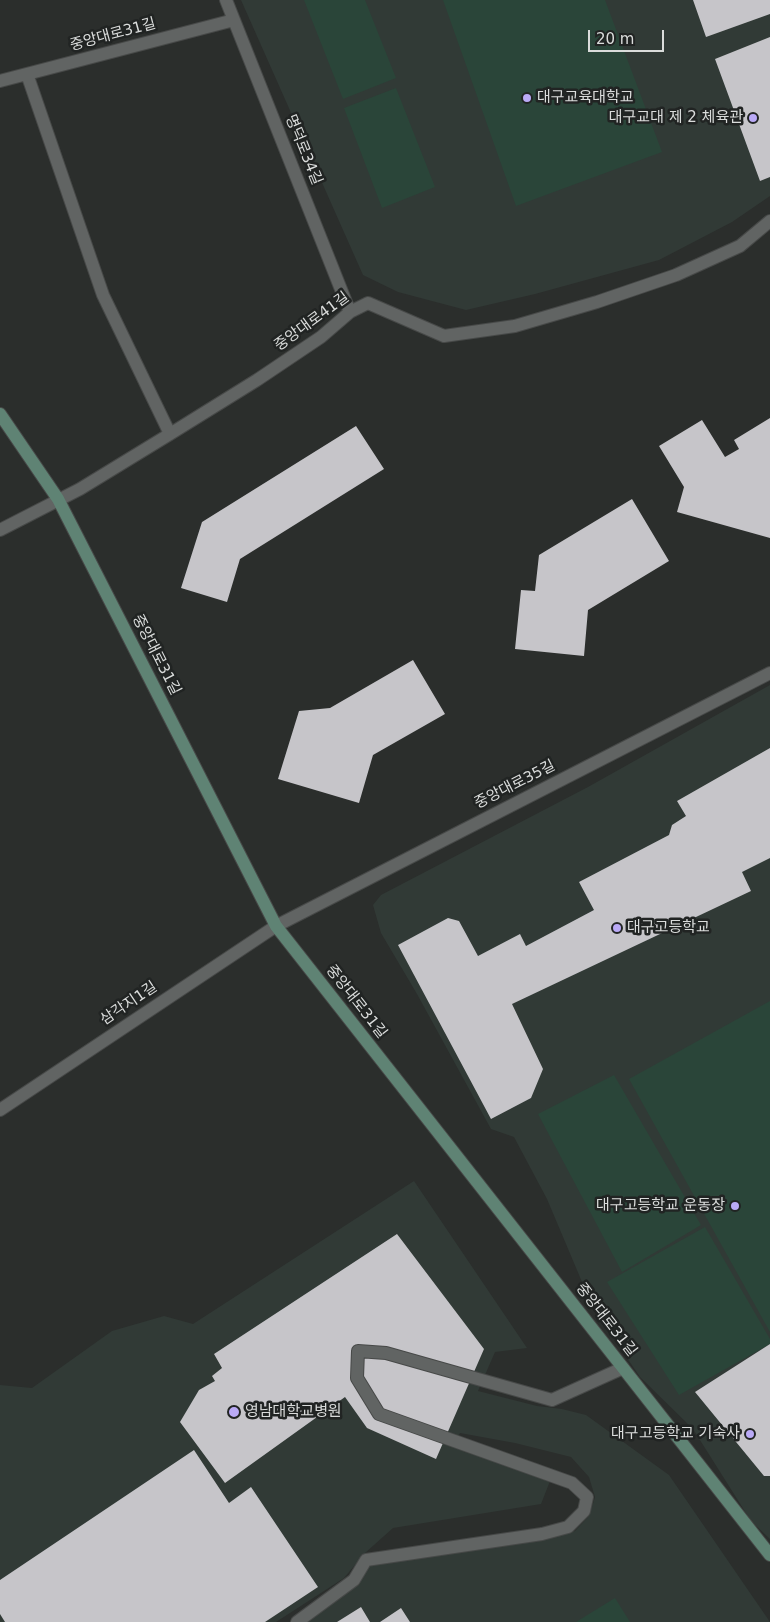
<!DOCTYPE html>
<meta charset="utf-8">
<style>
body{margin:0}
#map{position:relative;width:770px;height:1622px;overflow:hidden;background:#2b2e2c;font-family:"DejaVu Sans",sans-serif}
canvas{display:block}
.scale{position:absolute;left:588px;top:30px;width:76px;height:22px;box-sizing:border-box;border:2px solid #dadcdb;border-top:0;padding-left:6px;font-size:15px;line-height:18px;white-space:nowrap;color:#dadcdb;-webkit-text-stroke:4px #212423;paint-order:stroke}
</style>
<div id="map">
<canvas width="770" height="1622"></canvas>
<div class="scale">20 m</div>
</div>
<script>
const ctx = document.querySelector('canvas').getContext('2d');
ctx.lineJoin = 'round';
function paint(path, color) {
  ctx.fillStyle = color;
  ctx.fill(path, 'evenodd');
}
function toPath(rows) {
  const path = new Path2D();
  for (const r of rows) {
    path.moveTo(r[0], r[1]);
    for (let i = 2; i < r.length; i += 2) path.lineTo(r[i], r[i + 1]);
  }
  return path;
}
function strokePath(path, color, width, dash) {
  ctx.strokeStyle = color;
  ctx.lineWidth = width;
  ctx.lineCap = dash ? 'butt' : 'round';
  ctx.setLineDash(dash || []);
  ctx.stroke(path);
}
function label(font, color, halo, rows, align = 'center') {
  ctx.font = font + ' "DejaVu Sans","Noto Sans KR",sans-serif';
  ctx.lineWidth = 5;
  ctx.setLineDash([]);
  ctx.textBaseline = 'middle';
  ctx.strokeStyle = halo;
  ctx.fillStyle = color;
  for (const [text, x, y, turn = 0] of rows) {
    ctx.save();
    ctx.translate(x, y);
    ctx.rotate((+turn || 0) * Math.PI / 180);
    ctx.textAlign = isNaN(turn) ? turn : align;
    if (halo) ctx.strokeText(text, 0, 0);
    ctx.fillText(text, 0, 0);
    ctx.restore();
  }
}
const built = toPath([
 [241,0,770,0,770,196,732,222,659,260,535,294,466,310,398,292,363,275],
 [770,685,770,1539,751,1521,693,1429,640,1377,593,1308,547,1199,514,1137,491,1129,417,994,381,933,373,905,381,895,588,787],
 [414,1181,527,1348,495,1352,478,1391,537,1406,562,1409,586,1415,669,1475,770,1622,303,1622,368,1565,575,1531,589,1516,595,1497,589,1477,571,1457,515,1443,460,1433,453,1446,550,1481,541,1504,393,1528,365,1553,344,1578,276,1622,0,1622,0,1385,32,1388,112,1331,164,1316,193,1324]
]);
const green = toPath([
 [304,0,365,0,396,78,343,99],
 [443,0,605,0,662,152,516,206],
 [396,88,435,187,382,208,344,108],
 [770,1001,770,1332,629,1079],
 [614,1075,701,1225,622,1272,538,1114],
 [705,1227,770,1339,770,1344,679,1395,607,1282],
 [615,1598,630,1622,576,1622]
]);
const building = toPath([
 [693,0,770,0,770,14,706,37],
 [770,37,770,177,760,181,715,59],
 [770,418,770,538,677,512,684,487,659,446,702,420,725,457,739,449,734,440],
 [356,426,384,469,240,559,227,602,181,588,202,522],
 [632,499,669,561,588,610,584,656,515,649,521,590,535,591,539,555],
 [413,660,445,714,373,755,359,803,278,779,299,711,330,708],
 [770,748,770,858,742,872,751,891,512,1004,543,1069,531,1098,491,1119,398,945,448,918,459,921,478,956,520,934,526,946,594,910,579,882,669,835,672,825,686,816,677,801],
 [397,1234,484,1349,436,1459,367,1428,345,1397,225,1483,180,1422,199,1390,215,1381,212,1376,222,1368,214,1354],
 [770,1344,770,1476,764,1476,695,1392],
 [194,1450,229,1503,251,1487,318,1587,265,1622,5,1622,0,1614,0,1580],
 [361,1607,370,1622,337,1622],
 [401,1608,410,1622,380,1622]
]);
const street = toPath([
 [226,0,350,312],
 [27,74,103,295,170,434],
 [0,81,234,20],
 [0,530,80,489,170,434,257,380,321,337,350,312,368,303,444,336,515,326,597,302,676,275,740,246,770,221],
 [0,1110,276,926,770,673],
 [297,1622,354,1580,366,1560,542,1534,568,1527,584,1511,587,1497,572,1483,379,1414,357,1378,358,1351,386,1353,552,1400,623,1368]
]);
const secondary = toPath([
 [0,414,58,499,276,926,770,1555]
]);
const markers = [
 [527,98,5,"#baaaf6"],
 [753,118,5,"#baaaf6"],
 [617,928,5,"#baaaf6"],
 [735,1206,5,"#baaaf6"],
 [234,1412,6,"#baaaf6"],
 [750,1434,5,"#baaaf6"]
];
const streetNames = [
 ["중앙대로31길",113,35,-15],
 ["명덕로34길",303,150,68],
 ["중앙대로41길",312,322,-36],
 ["중앙대로31길",156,655,63],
 ["중앙대로35길",515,785,-27],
 ["중앙대로31길",356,1002,52],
 ["삼각지1길",129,1004,-34],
 ["중앙대로31길",606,1320,52]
];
const poiNames = [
 ["대구교육대학교",537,98],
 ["대구교대 제 2 체육관",743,118,"right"],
 ["대구고등학교",627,928],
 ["대구고등학교 운동장",725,1206,"right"],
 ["영남대학교병원",245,1412],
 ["대구고등학교 기숙사",740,1434,"right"]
];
paint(built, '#313a36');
paint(green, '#2a4539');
paint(building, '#c6c5c9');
strokePath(street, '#474948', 14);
strokePath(secondary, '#474948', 14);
strokePath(street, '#616463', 12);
strokePath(secondary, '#5f8374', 12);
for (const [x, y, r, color] of markers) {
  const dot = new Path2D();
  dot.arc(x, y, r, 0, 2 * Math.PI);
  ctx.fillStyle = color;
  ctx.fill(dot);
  strokePath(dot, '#212423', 2);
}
label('15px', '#dadcdb', '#212423', streetNames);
label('15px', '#dadcdb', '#212423', poiNames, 'left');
</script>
